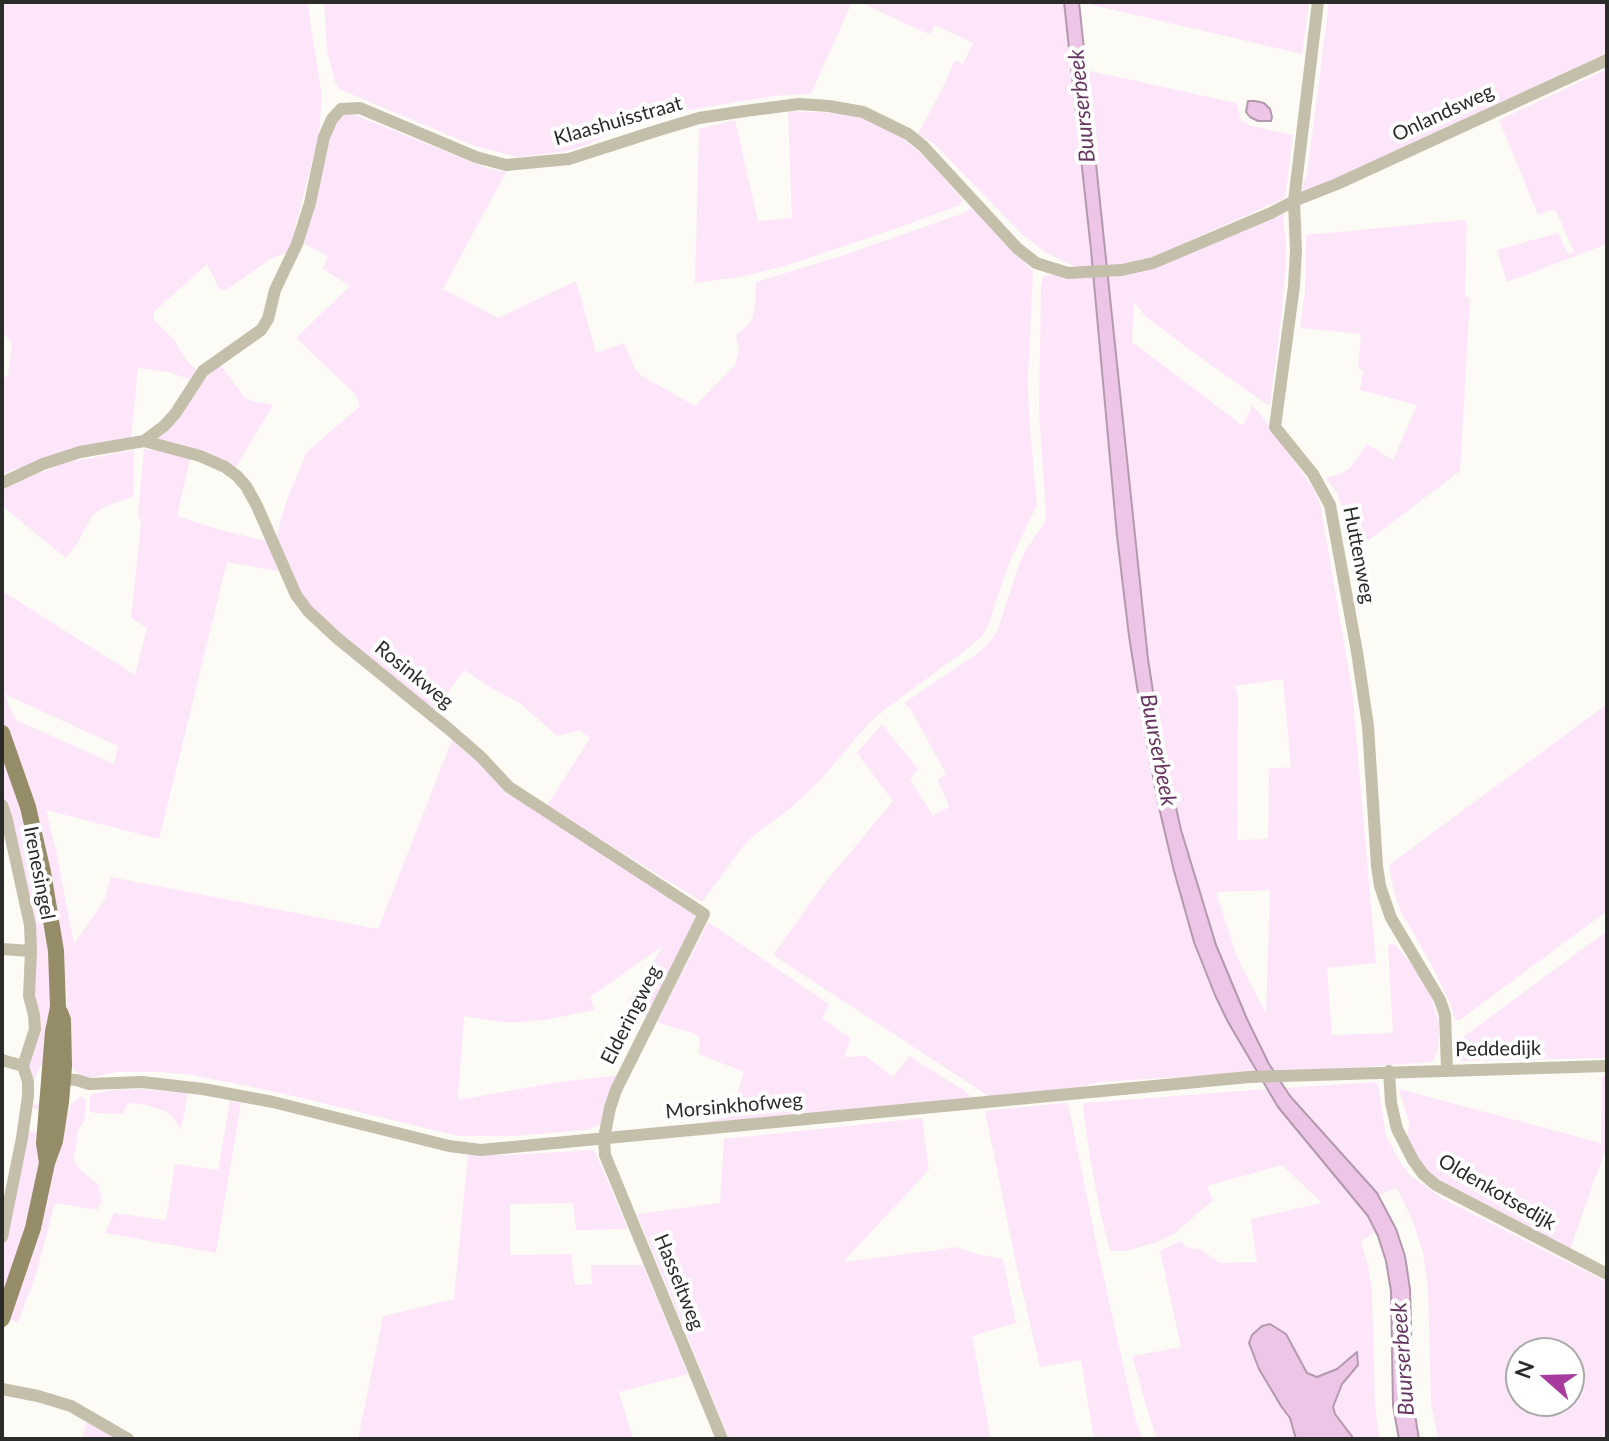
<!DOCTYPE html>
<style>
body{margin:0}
#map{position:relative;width:1609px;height:1441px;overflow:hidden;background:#fdfbf6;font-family:Lato,sans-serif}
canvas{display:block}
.frame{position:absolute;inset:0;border:4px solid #2b2b29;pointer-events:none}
.north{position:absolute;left:1505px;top:1337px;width:80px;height:80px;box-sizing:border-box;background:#fff;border:2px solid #aaaaa9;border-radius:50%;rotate:290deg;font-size:22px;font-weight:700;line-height:32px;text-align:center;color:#2b2b29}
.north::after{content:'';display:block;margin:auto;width:28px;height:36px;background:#a73c9e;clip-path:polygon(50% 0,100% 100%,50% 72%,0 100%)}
</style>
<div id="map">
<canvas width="1609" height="1441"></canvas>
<div class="frame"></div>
<div class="north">N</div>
</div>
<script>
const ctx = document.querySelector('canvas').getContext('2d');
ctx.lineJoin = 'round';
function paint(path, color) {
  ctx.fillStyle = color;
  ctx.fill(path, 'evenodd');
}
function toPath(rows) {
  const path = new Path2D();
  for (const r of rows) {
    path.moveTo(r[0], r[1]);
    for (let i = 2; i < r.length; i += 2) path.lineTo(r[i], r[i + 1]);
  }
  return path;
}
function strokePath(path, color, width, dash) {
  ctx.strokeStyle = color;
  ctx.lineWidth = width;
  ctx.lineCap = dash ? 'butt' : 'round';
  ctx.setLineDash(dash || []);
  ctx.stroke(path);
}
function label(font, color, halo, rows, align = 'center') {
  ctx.font = font + ' Lato,sans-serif';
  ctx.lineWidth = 8;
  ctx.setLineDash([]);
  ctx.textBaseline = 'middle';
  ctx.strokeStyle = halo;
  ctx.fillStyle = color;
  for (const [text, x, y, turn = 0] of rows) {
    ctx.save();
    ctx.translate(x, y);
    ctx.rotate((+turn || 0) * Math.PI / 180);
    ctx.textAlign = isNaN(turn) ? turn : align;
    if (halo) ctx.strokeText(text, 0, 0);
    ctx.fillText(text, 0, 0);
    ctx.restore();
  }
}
const green = toPath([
 [2,2,308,2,310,21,322,95,319,135,294,231,294,241,289,253,274,257,224,291,219,288,207,264,154,312,154,320,175,341,184,357,198,372,192,380,168,372,138,368,131,440,67,454,10,471,2,475,2,379,8,376,12,342,2,332],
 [324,2,852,2,811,94,773,96,671,113,631,124,584,146,562,152,517,157,472,145,339,89,335,82,327,50],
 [860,2,1064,2,1092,268,1080,269,1045,252,1023,235,934,144,918,134,942,89,955,60,963,64,973,43,935,25,930,34,919,30],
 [1080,2,1309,2,1302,54],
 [1329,2,1607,2,1607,53,1299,195,1307,174],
 [1607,69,1607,244,1507,282,1497,250,1558,233,1568,254,1574,252,1555,209,1538,215,1499,120],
 [1086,70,1236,103,1241,120,1252,126,1293,135,1285,198,1157,255,1128,264,1107,267],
 [788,111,841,113,854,115,882,127,901,137,925,157,963,200,960,205,900,227,785,266,740,277,695,283,699,129,735,120,758,221,792,218],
 [350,113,487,168,506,172,443,289,498,318,576,281,596,353,624,343,635,369,642,376,695,406,735,365,739,350,736,335,747,326,753,317,755,304,756,282,838,257,964,213,970,208,974,210,1022,259,1033,272,1028,377,1029,416,1037,505,1010,561,997,597,988,627,981,637,971,646,887,708,869,723,823,777,791,808,755,834,744,845,702,902,547,806,590,738,579,730,557,736,520,703,493,689,464,670,433,713,335,632,297,590,277,539,280,522,288,497,307,452,360,406,355,394,296,338,350,286,323,269,328,256,302,243,334,123,342,116],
 [1280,215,1285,215,1283,217,1286,244,1285,272,1282,311,1270,404,1268,405,1262,401,1187,348,1145,316,1134,302,1132,342,1243,426,1252,406,1258,411,1312,486,1320,503,1352,689,1376,963,1327,968,1332,1035,1393,1033,1388,947,1390,944,1396,945,1418,973,1432,999,1439,1023,1438,1050,1432,1062,1320,1070,1275,1071,1269,1064,1247,1019,1216,945,1181,830,1159,731,1148,659,1108,277,1127,275,1155,267],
 [1283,679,1291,767,1269,769,1268,839,1237,840,1238,696,1235,686],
 [1270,890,1266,1014,1237,957,1216,892],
 [1463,220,1467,222,1465,296,1470,298,1460,471,1361,546,1353,556,1341,504,1337,493,1326,478,1340,474,1350,468,1367,444,1393,460,1417,405,1360,390,1363,371,1358,368,1361,334,1300,328,1305,292,1306,235],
 [1054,274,1093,277,1117,536,1129,636,1141,712,1158,803,1183,907,1194,942,1215,995,1256,1072,1099,1082,1077,1088,990,1097,773,955,824,884,893,801,857,753,882,724,918,769,910,779,933,816,949,807,938,780,946,774,910,708,904,703,974,656,985,647,992,639,998,629,1017,570,1025,551,1044,524,1046,515,1039,411,1041,286,1043,277],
 [220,364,244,397,252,401,273,405,235,469,154,441,204,380],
 [144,449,171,452,190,459,177,516,220,530,267,541,278,571,227,562,159,839,46,810,56,850,74,944,104,901,111,877,378,929,452,740,475,759,693,912,696,917,646,1017,627,1002,664,945,590,997,595,1010,545,1020,521,1022,501,1022,464,1016,458,1100,559,1082,621,1075,602,1124,587,1130,514,1136,458,1136,281,1093,192,1075,161,1072,116,1072,89,1078,80,1075,73,1069,68,1052,67,999,61,949,11,741,2,722,2,591,135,675,147,628,131,618,141,523,138,514],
 [4,694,118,746,114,764,16,720],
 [134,450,133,496,100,509,92,516,78,542,66,558,2,506,2,490,27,478,65,463],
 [1607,704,1607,911,1460,1020,1455,1020,1450,1003,1430,962,1401,912,1394,892,1389,865],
 [2,751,22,813,39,884,53,989,45,1064,40,1067,34,1079,31,1079,28,1066,35,1003,34,977,10,815,2,793],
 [708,922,829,1004,822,1019,851,1038,844,1057,866,1056,893,1077,909,1056,965,1091,973,1099,699,1124,730,1116,744,1072,699,1054,700,1039,696,1034,657,1022],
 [1607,931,1607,1058,1462,1061,1457,1056,1455,1043],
 [1602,1076,1607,1076,1607,1145,1570,1249,1446,1186,1425,1168,1417,1158,1406,1136,1410,1126,1399,1089,1601,1143],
 [1374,1082,1378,1084,1386,1136,1401,1164,1410,1175,1443,1199,1607,1282,1607,1439,1438,1439,1431,1402,1428,1288,1423,1252,1413,1222,1397,1188,1379,1195,1285,1088],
 [1521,1353,1569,1353,1569,1401,1521,1401],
 [139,1089,188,1093,181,1130,173,1117,165,1111,147,1105,128,1103,122,1114,95,1113,89,1110,90,1097,92,1094,114,1090],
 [1266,1089,1290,1122,1368,1216,1376,1231,1361,1242,1368,1265,1372,1292,1375,1407,1380,1439,1354,1439,1335,1414,1333,1407,1335,1398,1342,1384,1352,1373,1356,1353,1337,1369,1317,1377,1307,1373,1289,1338,1262,1326,1252,1335,1249,1343,1259,1369,1281,1406,1290,1418,1296,1439,1157,1439,1149,1415,1132,1356,1181,1347,1160,1251,1181,1241,1185,1247,1202,1250,1220,1263,1257,1262,1251,1219,1322,1203,1282,1165,1207,1186,1213,1200,1174,1234,1157,1242,1126,1251,1110,1251,1101,1216,1090,1158,1083,1108,1084,1103],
 [81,1096,85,1099,86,1108,84,1121,78,1131,74,1159,79,1169,98,1184,102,1200,97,1210,55,1203,36,1274,18,1323,8,1319,71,1104],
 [230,1101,241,1103,216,1253,105,1233,114,1213,166,1220,175,1164,218,1170],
 [1064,1103,1068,1103,1097,1247,1134,1414,1142,1439,1094,1439,1081,1360,1040,1367,1017,1268,985,1111],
 [33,1104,45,1106,41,1156,28,1220,2,1301,2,1253,29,1130,37,1132,41,1110,32,1108],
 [922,1118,929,1170,843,1262,938,1250,955,1247,980,1255,1003,1259,1016,1323,972,1336,991,1439,729,1439,637,1214,720,1203,724,1139],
 [593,1150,595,1152,628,1229,576,1230,573,1203,510,1204,510,1255,571,1254,575,1285,592,1284,591,1265,643,1265,688,1374,619,1392,633,1439,358,1439,383,1316,454,1299,468,1155,506,1155],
 [87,1421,115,1439,82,1439]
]);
const water = toPath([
 [1064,2,1079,2,1148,659,1159,731,1181,830,1216,945,1247,1019,1269,1064,1290,1096,1377,1193,1396,1229,1405,1256,1410,1289,1413,1403,1419,1439,1399,1439,1393,1406,1391,1291,1386,1261,1378,1236,1368,1216,1278,1107,1228,1022,1215,995,1194,942,1174,871,1158,803,1141,712,1129,636,1117,536,1091,250,1064,2],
 [1248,101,1255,101,1264,103,1270,109,1272,117,1271,121,1258,121,1250,117,1246,112,1248,101],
 [1270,1324,1286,1334,1307,1373,1317,1377,1337,1369,1357,1352,1358,1365,1342,1384,1333,1407,1335,1414,1354,1439,1296,1439,1290,1418,1281,1406,1259,1369,1249,1343,1252,1335,1262,1326,1270,1324]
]);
const minor = toPath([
 [1318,2,1294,201,1296,250,1294,286,1275,427,1313,474,1330,505,1357,652,1368,726,1377,866,1380,886,1391,918,1440,1000,1445,1015,1447,1069],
 [144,441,200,456,225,467,237,476,246,486,257,506,296,595,308,611,337,638,450,730,481,757,509,787,704,914,616,1090,610,1108,604,1138,605,1155,722,1439],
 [2,483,43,464,80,452,144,441,164,426,175,414,203,371,261,330,268,319,275,290,297,244,310,203,324,137,332,119,341,109,360,108,476,157,506,165,569,159,659,130,699,118,745,111,799,104,829,106,863,112,908,134,923,146,1017,248,1036,263,1068,273,1122,270,1153,263,1271,213,1294,201,1337,184,1607,60],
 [2,805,7,820,30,925,31,951,29,996,34,1015,35,1029,23,1066],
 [2,949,31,951],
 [2,1060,23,1066,28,1082,28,1096,22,1138,2,1237],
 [1389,1071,1391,1103,1397,1129,1413,1160,1423,1174,1436,1185,1607,1274],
 [54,1081,63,1079,77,1080,89,1084,142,1082,203,1089,273,1102,449,1146,481,1150,1249,1077,1607,1066],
 [2,1389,38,1396,71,1406,128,1439]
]);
const major = toPath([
 [2,733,28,807,43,872,56,951,58,1007,53,1032,44,1143,47,1163],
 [2,1319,33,1228,47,1163,55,1141,61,1102,64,1066,63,1020,60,1012]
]);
const streetNames = [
 ["Onlandsweg",1443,113,-25],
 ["Klaashuisstraat",618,121,-16],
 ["Huttenweg",1359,555,79],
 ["Rosinkweg",414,675,39],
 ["Irenesingel",39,873,79],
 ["Elderingweg",631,1015,-63],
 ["Peddedijk",1498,1049,-1],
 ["Morsinkhofweg",734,1106,-5],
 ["Oldenkotsedijk",1497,1192,30],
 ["Hasseltweg",679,1282,68]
];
const waterNames = [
 ["Buurserbeek",1082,106,-96],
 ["Buurserbeek",1158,750,79],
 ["Buurserbeek",1403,1359,-94]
];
paint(green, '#fde6f9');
paint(water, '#edc6e7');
strokePath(water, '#b398ae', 2);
strokePath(minor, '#c4bfab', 12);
strokePath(major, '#958c68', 16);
label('20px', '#2b2b29', '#fff', streetNames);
label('italic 22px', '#663560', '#fff', waterNames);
</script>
